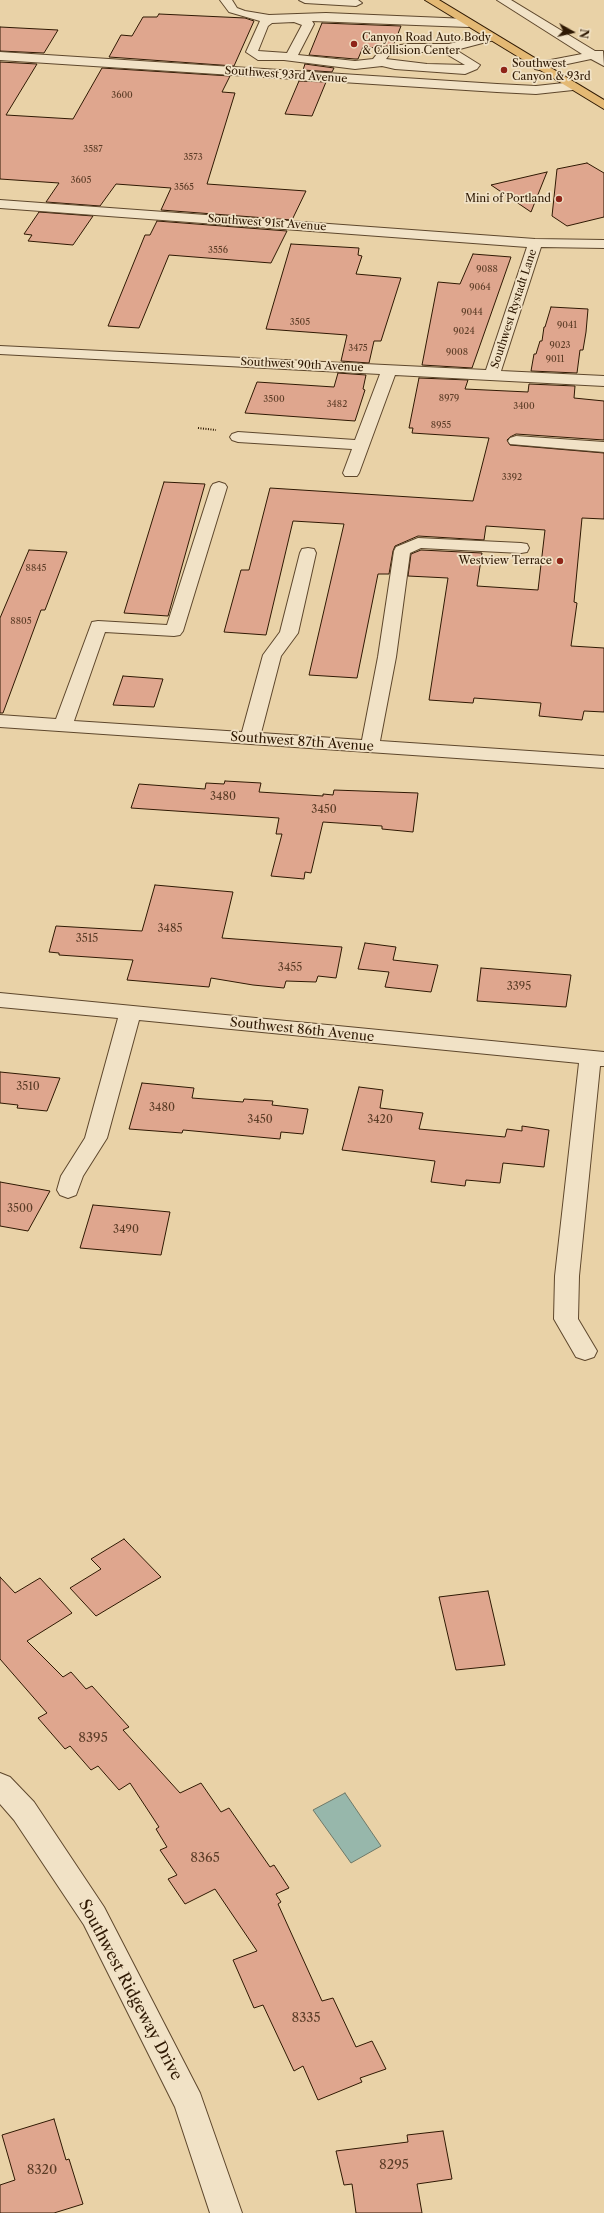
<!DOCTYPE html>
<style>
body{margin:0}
#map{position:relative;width:604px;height:2213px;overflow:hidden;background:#e9d2a7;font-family:"Libre Caslon Text",serif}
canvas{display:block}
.north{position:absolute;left:552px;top:12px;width:40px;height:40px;-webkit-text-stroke:3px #f1e2c6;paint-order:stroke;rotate:98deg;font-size:11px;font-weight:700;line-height:16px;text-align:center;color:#2f1903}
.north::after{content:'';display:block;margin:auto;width:14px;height:18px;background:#2f1903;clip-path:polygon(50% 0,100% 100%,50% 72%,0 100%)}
</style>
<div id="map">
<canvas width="604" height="2213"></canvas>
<div class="north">N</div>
</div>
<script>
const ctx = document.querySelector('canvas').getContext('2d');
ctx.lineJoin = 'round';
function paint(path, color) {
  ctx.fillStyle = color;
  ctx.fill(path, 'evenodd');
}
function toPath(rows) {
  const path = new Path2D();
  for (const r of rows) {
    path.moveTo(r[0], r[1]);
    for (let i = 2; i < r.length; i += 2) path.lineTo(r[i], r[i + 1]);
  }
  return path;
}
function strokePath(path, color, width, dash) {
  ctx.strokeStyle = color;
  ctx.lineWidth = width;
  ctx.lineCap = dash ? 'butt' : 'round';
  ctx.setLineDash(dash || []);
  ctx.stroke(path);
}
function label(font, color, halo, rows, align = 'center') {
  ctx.font = font + ' "Libre Caslon Text",serif';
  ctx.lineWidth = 3.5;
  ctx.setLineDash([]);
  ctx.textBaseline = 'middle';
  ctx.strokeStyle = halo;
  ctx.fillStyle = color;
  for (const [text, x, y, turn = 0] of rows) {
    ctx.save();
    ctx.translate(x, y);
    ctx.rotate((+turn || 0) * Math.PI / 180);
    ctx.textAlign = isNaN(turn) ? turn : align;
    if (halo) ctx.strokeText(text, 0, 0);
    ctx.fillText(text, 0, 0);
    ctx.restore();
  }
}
const water = toPath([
 [345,1793,381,1846,351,1863,313,1810,345,1793]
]);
const building = toPath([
 [159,14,245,18,254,21,234,66,109,57,121,35,132,36,143,17,157,17,159,14],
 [322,23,401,26,394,44,380,48,363,47,358,59,355,59,309,55,322,23],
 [0,27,58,30,44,53,0,51,0,27],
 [0,62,37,64,6,115,73,119,102,68,230,76,222,92,235,93,207,184,306,191,292,220,161,210,171,188,116,184,100,206,46,202,59,183,0,179,0,62],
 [305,64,334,68,332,72,303,70,305,64],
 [299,81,326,82,312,116,285,114,299,81],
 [587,163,604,173,604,217,567,226,552,216,557,169,587,163],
 [547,172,531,212,491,185,547,172],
 [39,212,93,216,73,245,28,241,32,235,24,234,39,212],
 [157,221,287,231,271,263,169,255,139,328,108,326,145,235,150,235,157,221],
 [291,244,359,248,358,255,362,256,356,274,401,278,381,341,374,341,369,363,341,361,347,335,266,329,291,244],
 [473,254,511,257,472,368,422,365,438,282,460,284,473,254],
 [551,307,588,309,586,332,583,350,580,350,577,373,531,371,534,354,536,354,540,341,542,341,544,327,545,327,551,307],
 [338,373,366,375,363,389,365,390,355,421,245,413,257,382,334,387,338,373],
 [419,378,468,380,465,389,528,392,529,384,575,386,574,398,604,401,604,440,516,434,510,437,507,440,510,445,604,453,604,519,582,518,574,602,577,603,571,646,604,648,604,712,584,711,582,720,539,716,541,703,474,698,473,703,429,700,448,578,408,576,411,554,421,550,482,553,477,586,538,590,545,530,486,526,484,540,418,536,395,546,393,551,389,574,378,574,357,678,309,675,344,524,293,521,266,635,224,632,241,570,249,570,270,488,473,501,489,438,412,433,413,428,409,428,419,378],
 [164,482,205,484,168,616,124,613,164,482],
 [29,550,67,552,45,610,41,610,3,713,0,713,0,618,29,550],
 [123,676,163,679,154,707,113,705,123,676],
 [225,781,261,783,259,792,323,796,323,794,333,795,334,790,418,793,413,832,382,829,382,826,323,822,311,873,305,872,304,879,271,876,282,834,276,834,279,818,131,808,139,784,205,789,206,783,224,784,225,781],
 [155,885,233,892,222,938,342,947,336,978,318,976,316,982,286,981,284,988,253,985,211,978,209,987,127,980,133,960,59,955,59,953,49,952,56,926,142,931,155,885],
 [365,943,396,947,393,960,438,965,431,992,385,987,389,972,358,969,365,943],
 [481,968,571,975,566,1007,477,1001,481,968],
 [0,1072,60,1078,47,1111,17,1108,18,1105,0,1103,0,1072],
 [142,1083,194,1088,192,1098,243,1102,244,1099,273,1101,272,1105,308,1109,303,1134,281,1132,280,1139,183,1130,182,1133,129,1129,142,1083],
 [359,1087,383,1090,380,1108,423,1113,419,1129,505,1137,507,1129,522,1131,522,1126,549,1130,544,1167,503,1163,500,1183,466,1180,465,1186,431,1182,435,1161,342,1150,359,1087],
 [0,1182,50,1191,28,1231,0,1226,0,1182],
 [93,1205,170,1212,161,1255,80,1248,93,1205],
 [124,1539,161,1577,96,1616,70,1588,101,1569,91,1559,124,1539],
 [0,1577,15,1593,40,1578,72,1613,27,1641,63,1677,71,1672,86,1689,92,1686,129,1727,123,1730,180,1793,201,1783,221,1812,229,1808,270,1867,274,1865,289,1888,276,1894,281,1902,278,1904,322,2001,333,1998,356,2047,372,2041,386,2069,360,2078,362,2082,318,2100,303,2066,294,2071,263,2005,254,2008,233,1960,257,1951,215,1889,185,1904,168,1879,177,1875,160,1850,167,1847,156,1829,159,1827,130,1783,119,1790,98,1766,91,1770,70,1746,65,1749,38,1718,47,1713,0,1659,0,1577],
 [488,1591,505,1665,456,1670,439,1597,488,1591],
 [54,2119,66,2160,69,2159,83,2204,54,2213,0,2213,0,2185,15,2180,2,2135,54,2119],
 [443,2131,452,2179,417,2184,422,2213,356,2213,352,2184,344,2185,336,2151,408,2142,407,2135,443,2131]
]);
const path = toPath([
 [198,428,216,430]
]);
const minor = toPath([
 [220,0,232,0,237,8,245,11,269,15,326,13,468,19,474,23,468,27,312,21,314,24,298,55,355,61,373,59,382,48,386,47,408,44,449,44,490,33,496,37,494,40,456,50,480,65,477,69,465,74,395,69,382,66,355,69,284,60,258,60,246,52,260,21,229,12,220,0],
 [294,22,302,25,287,53,258,51,268,26,272,23,294,22],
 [408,52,443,52,465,65,427,64,386,59,390,54,408,52],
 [299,0,358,0,362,3,356,6,305,3,299,0],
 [497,0,511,0,595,51,603,51,604,66,591,59,539,70,535,69,533,66,535,63,582,54,497,0],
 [0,52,497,84,536,86,573,82,579,86,573,90,536,94,497,92,0,60,0,52],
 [0,200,535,239,604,240,604,248,541,247,501,371,604,376,604,386,395,375,359,473,357,476,345,476,343,473,352,449,238,442,232,440,230,437,232,434,238,432,355,440,380,374,0,354,0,346,486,370,527,247,0,208,0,200],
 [516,436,604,442,604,452,510,444,508,441,510,438,516,436],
 [219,482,225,484,227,487,183,631,180,635,174,636,105,632,74,721,242,732,263,655,280,632,300,553,302,549,308,548,314,549,316,553,298,633,281,656,261,733,362,740,378,657,394,551,396,547,418,538,521,543,527,544,529,548,527,552,521,553,421,548,410,553,396,657,380,741,604,756,604,768,0,727,0,715,56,719,92,622,98,621,167,625,211,487,213,484,219,482],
 [0,993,604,1052,604,1066,600,1066,579,1276,578,1319,597,1351,594,1357,585,1360,576,1357,554,1319,555,1276,579,1063,139,1020,107,1138,83,1176,76,1195,68,1198,60,1195,57,1190,61,1176,85,1138,118,1018,0,1007,0,993],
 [0,1773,10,1777,34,1802,104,1907,200,2093,242,2213,210,2213,175,2107,84,1925,14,1820,0,1804,0,1773]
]);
const major = toPath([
 [425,0,439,0,604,100,604,109,425,0]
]);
const markers = [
 [354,44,4,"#8f2418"],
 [504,70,4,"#8f2418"],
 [559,199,4,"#8f2418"],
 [560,561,4,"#8f2418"]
];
const farNumbernames = [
 ["3600",122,95],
 ["3587",93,149],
 ["3573",193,157],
 ["3605",81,180],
 ["3565",184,187],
 ["3556",218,250],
 ["9088",487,269],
 ["9064",480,287],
 ["9044",472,312],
 ["3505",300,322],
 ["9041",567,325],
 ["9024",464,331],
 ["9023",560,345],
 ["3475",358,348],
 ["9008",457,352],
 ["9011",555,359],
 ["8979",449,398],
 ["3500",274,399],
 ["3482",337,404],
 ["3400",524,406],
 ["8955",441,425],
 ["3392",512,477],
 ["8845",36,568],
 ["8805",21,621]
];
const farPoinames = [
 ["Canyon Road Auto Body",362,38],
 ["& Collision Center",362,51],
 ["Southwest",512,64],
 ["Canyon & 93rd",512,77],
 ["Mini of Portland",551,199,"right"],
 ["Westview Terrace",552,561,"right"]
];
const farStreetnames = [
 ["Southwest 93rd Avenue",286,75,4],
 ["Southwest 91st Avenue",267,223,4],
 ["Southwest Rystadt Lane",514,309,-72],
 ["Southwest 90th Avenue",302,365,3]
];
const numberNames = [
 ["3480",223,797],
 ["3450",324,810],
 ["3485",170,929],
 ["3515",87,939],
 ["3455",290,968],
 ["3395",519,987],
 ["3510",28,1087],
 ["3480",162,1108],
 ["3450",260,1120],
 ["3420",380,1120],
 ["3500",20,1209],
 ["3490",126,1230]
];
const streetNames = [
 ["Southwest 87th Avenue",302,742,4],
 ["Southwest 86th Avenue",302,1030,6]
];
const nearNumbernames = [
 ["8395",93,1738],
 ["8365",205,1858],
 ["8335",306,2018],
 ["8295",394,2165],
 ["8320",42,2170]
];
const nearStreetnames = [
 ["Southwest Ridgeway Drive",130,1990,62]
];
paint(water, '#97b7ab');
strokePath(water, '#6d7868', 1);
paint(building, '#dfa68e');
strokePath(building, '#2f1903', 1);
strokePath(minor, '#5e472c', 2);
strokePath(major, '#2f1903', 2);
strokePath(path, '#2f1903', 2, [1, 1.5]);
paint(minor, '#f1e2c6');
paint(major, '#e4b974');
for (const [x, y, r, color] of markers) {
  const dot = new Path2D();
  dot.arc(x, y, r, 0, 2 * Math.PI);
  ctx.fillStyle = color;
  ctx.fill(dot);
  strokePath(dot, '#f1e2c6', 1.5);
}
label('9px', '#5b3c26', null, farNumbernames);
label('11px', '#2f1903', '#f1e2c6', farPoinames, 'left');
label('11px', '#2f1903', '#f1e2c6', farStreetnames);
label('11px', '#5b3c26', null, numberNames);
label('13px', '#2f1903', '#f1e2c6', streetNames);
label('13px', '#5b3c26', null, nearNumbernames);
label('16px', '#2f1903', '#f1e2c6', nearStreetnames);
</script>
